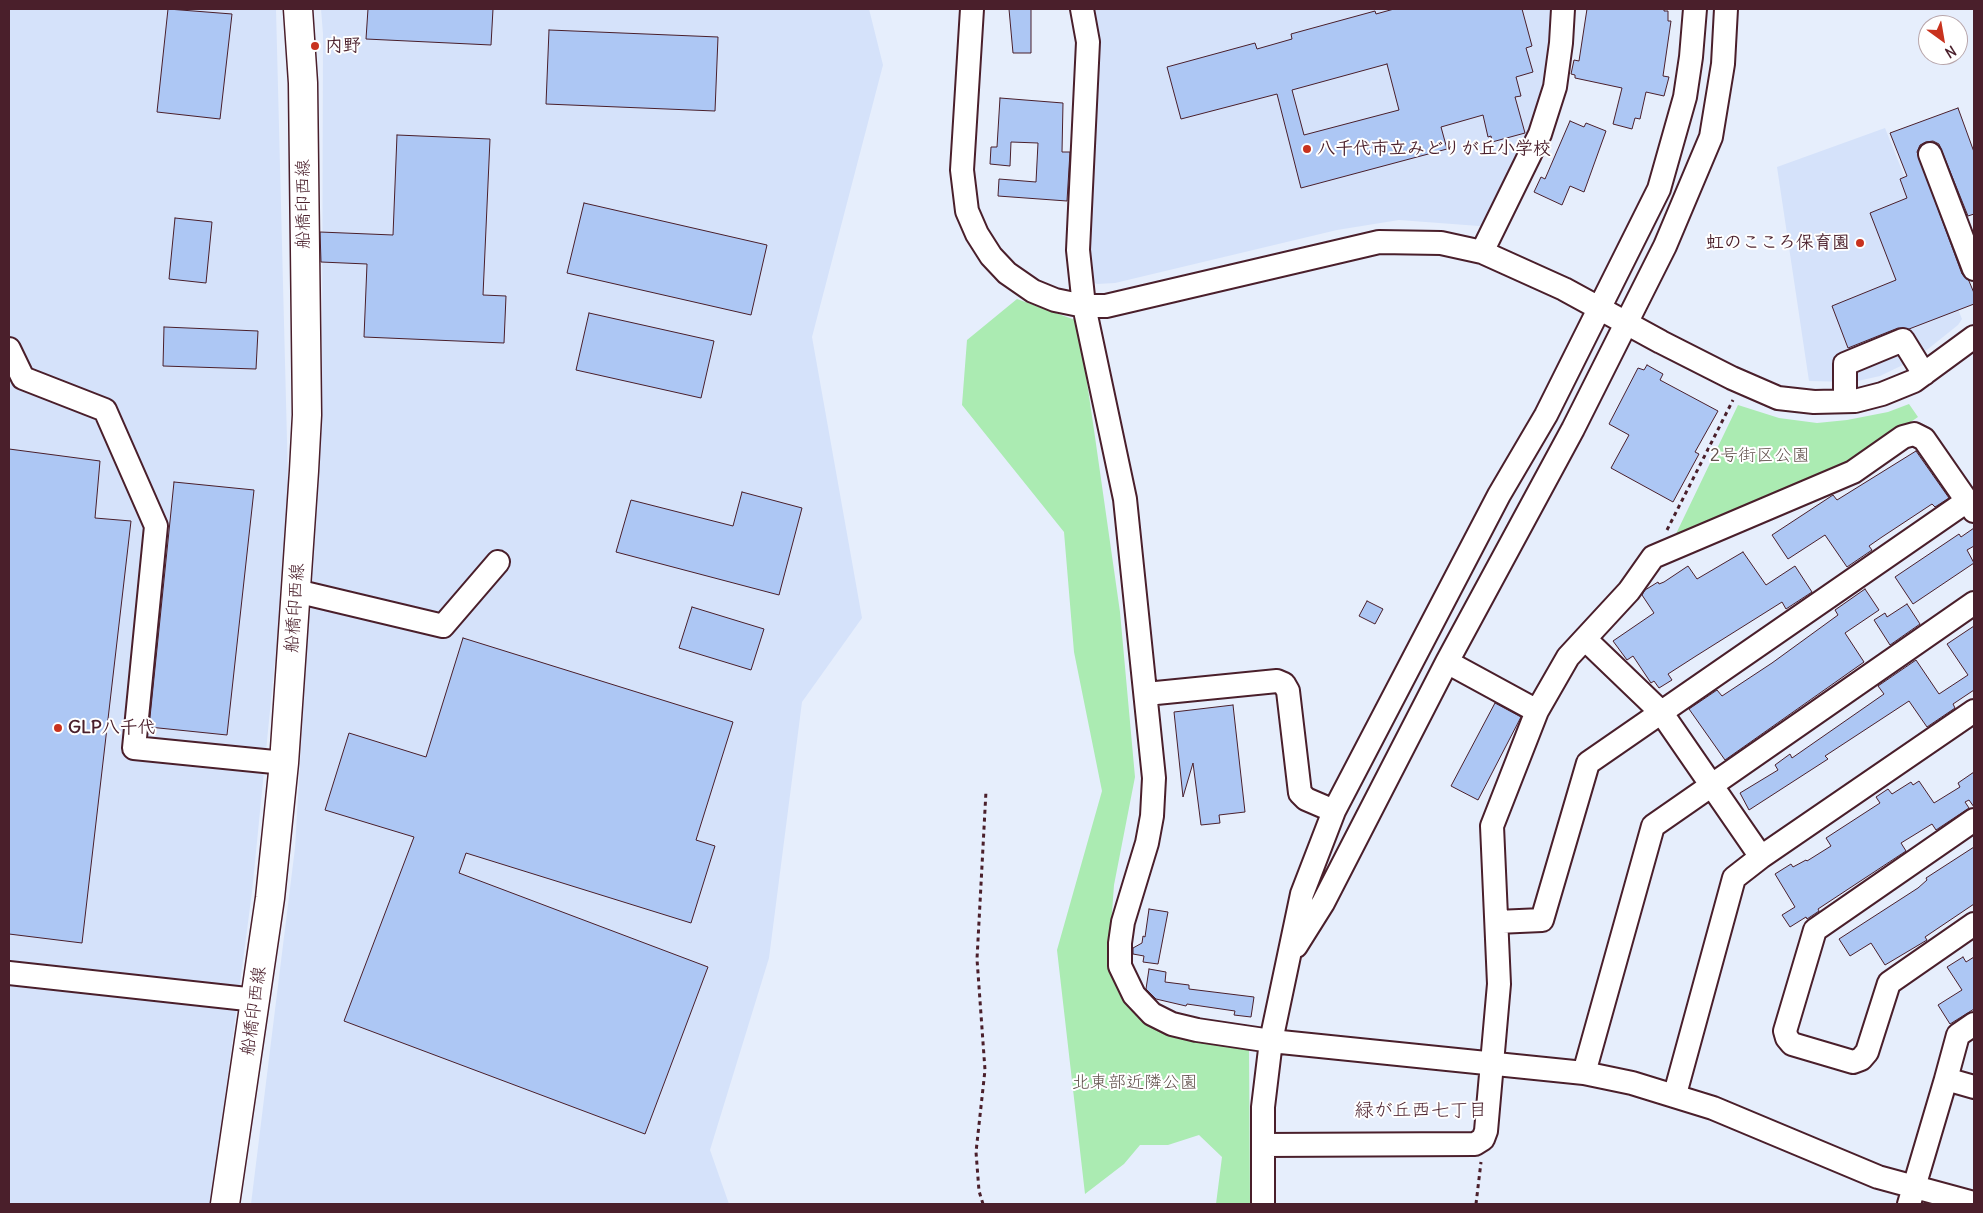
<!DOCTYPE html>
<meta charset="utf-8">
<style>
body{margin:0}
#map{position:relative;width:1983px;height:1213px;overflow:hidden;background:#e6eefc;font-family:Delius,sans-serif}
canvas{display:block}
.frame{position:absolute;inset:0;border:10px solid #4a1f2b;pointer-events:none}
.north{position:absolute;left:1918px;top:15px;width:50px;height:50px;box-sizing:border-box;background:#fff;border:1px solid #b7a5aa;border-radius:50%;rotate:148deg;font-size:14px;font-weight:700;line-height:20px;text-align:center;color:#4a1f2b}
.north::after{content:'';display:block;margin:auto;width:18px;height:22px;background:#c8321e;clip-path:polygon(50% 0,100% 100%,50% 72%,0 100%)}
</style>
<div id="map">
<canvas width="1983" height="1213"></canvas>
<div class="frame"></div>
<div class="north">N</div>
</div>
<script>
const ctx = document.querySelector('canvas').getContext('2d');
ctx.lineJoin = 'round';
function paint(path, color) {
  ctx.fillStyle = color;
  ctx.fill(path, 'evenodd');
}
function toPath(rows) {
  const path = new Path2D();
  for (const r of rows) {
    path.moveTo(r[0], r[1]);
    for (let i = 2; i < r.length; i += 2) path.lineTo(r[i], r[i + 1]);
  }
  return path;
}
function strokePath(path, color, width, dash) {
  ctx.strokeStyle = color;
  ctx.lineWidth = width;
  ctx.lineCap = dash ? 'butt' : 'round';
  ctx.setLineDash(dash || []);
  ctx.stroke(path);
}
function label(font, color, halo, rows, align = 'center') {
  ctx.font = font + ' Delius,"Klee One",sans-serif';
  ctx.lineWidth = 4;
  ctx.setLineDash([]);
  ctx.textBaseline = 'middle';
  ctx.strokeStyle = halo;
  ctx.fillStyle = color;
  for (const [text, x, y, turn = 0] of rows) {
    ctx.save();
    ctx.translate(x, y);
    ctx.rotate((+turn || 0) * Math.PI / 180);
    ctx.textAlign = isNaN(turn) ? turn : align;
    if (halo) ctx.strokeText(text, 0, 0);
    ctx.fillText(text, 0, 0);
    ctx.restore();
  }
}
const built = toPath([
 [9,9,276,9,289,519,252,892,211,1204,9,1204],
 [321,9,869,9,883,65,812,337,862,618,802,702,769,958,710,1150,729,1204,251,1204,295,848,322,382,323,34],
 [1091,9,1554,9,1549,64,1531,129,1482,225,1479,226,1399,220,1337,230,1115,283,1097,284,1091,281,1087,255],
 [1885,128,1962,319,1958,325,1928,349,1907,363,1880,376,1853,382,1809,381,1777,167]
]);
const green = toPath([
 [1017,299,1078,321,1094,430,1120,612,1135,777,1114,885,1109,954,1167,1029,1249,1050,1250,1204,1216,1204,1222,1157,1199,1135,1168,1145,1140,1145,1124,1164,1085,1194,1057,950,1102,791,1074,652,1064,532,962,405,967,340],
 [1909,404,1918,417,1851,463,1674,538,1738,405,1779,418,1817,423,1847,420,1888,412]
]);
const building = toPath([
 [168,9,232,14,220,119,157,112,168,9],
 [368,9,493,9,491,45,366,39,368,9],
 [1009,9,1031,9,1031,53,1013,53,1009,9],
 [1394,9,1522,9,1532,46,1526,48,1533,72,1516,77,1521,96,1515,97,1525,133,1492,142,1491,136,1488,137,1483,115,1441,127,1447,149,1301,188,1277,94,1181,119,1167,67,1255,43,1257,49,1292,39,1291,34,1375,11,1376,14,1394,9],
 [1387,64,1399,110,1304,135,1292,90,1387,64],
 [1587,9,1664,9,1664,11,1668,11,1668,21,1671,21,1663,76,1669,77,1664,96,1646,92,1640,119,1635,118,1632,129,1613,124,1622,88,1575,78,1575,75,1571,74,1574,60,1579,61,1587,9],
 [549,30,718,37,715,111,546,104,549,30],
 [1000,98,1063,103,1062,152,1070,152,1067,201,998,196,999,179,1036,182,1038,143,1011,142,1010,166,990,164,991,147,997,147,1000,98],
 [1958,108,1974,152,1974,214,1968,216,1939,144,1933,141,1926,142,1920,145,1917,152,1962,274,1969,281,1974,293,1974,304,1909,329,1898,328,1848,348,1832,306,1896,280,1870,213,1907,198,1900,179,1907,176,1890,133,1958,108],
 [1570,121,1584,127,1586,123,1606,131,1584,192,1570,186,1562,205,1534,192,1541,177,1545,179,1570,121],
 [397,135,490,139,483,295,506,296,504,343,364,337,367,264,321,262,320,232,393,235,397,135],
 [584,203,767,245,751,315,567,273,584,203],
 [175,218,212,222,206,283,169,279,175,218],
 [589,313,714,341,701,398,576,370,589,313],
 [164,327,258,331,256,369,163,366,164,327],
 [1647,365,1663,374,1660,380,1718,411,1695,452,1699,454,1673,502,1611,468,1629,435,1609,424,1638,368,1644,370,1647,365],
 [9,449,100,461,95,518,131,521,82,943,9,934,9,449],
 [1916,451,1949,498,1935,507,1932,504,1882,537,1869,546,1872,550,1847,567,1825,535,1788,559,1772,535,1833,495,1837,500,1916,451],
 [174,482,254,490,227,735,149,727,174,482],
 [742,492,802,508,779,595,616,552,631,500,733,526,742,492],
 [1974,528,1974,546,1967,550,1974,563,1913,604,1895,577,1959,534,1961,537,1974,528],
 [1743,552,1766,585,1795,566,1812,592,1786,609,1782,602,1696,656,1668,674,1672,680,1659,688,1654,681,1651,683,1633,656,1627,660,1613,641,1654,613,1642,595,1645,590,1658,582,1659,584,1664,582,1688,566,1697,579,1743,552],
 [1865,589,1879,610,1845,633,1864,662,1725,760,1689,709,1717,690,1722,696,1772,663,1838,615,1835,610,1865,589],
 [1367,601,1383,609,1375,624,1359,616,1367,601],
 [1907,604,1920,624,1890,645,1874,620,1885,613,1887,617,1907,604],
 [692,607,764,629,751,670,679,648,692,607],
 [1974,626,1974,690,1953,704,1955,708,1927,727,1909,701,1825,756,1828,759,1749,810,1740,793,1778,770,1775,765,1790,754,1792,758,1884,694,1878,686,1916,660,1939,694,1968,675,1947,644,1974,626],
 [463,638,733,722,696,840,715,846,691,923,466,853,459,873,708,967,645,1134,344,1021,414,837,325,810,349,733,426,757,463,638],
 [1495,703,1521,717,1478,800,1451,786,1495,703],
 [1233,705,1245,812,1219,815,1220,823,1201,825,1193,763,1183,797,1174,712,1233,705],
 [1974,772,1974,807,1969,800,1965,802,1969,808,1936,830,1932,824,1901,843,1906,851,1818,909,1819,911,1807,919,1806,917,1790,927,1782,915,1795,907,1775,874,1791,864,1793,867,1806,860,1807,861,1831,846,1826,838,1880,803,1876,797,1888,789,1892,794,1911,782,1913,785,1919,781,1934,803,1960,787,1958,783,1974,772],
 [1974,847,1974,904,1925,937,1927,940,1885,965,1871,943,1850,956,1839,939,1918,888,1927,880,1926,878,1974,847],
 [1149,909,1168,912,1158,964,1143,962,1144,956,1133,954,1133,948,1142,943,1143,936,1145,937,1149,909],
 [1963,957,1966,962,1974,957,1974,1009,1950,1024,1938,1005,1962,990,1947,967,1963,957],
 [1149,969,1166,972,1165,982,1189,985,1189,989,1254,997,1251,1017,1234,1015,1235,1011,1187,1004,1186,1006,1156,999,1146,989,1149,969]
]);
const path = toPath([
 [1667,530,1733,400],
 [983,1204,979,1191,976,1152,985,1070,977,959,986,791],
 [1476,1204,1481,1162]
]);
const minor = toPath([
 [972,9,962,170,967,211,977,234,991,256,1007,273,1033,291,1055,300,1084,306,1106,306,1379,242,1441,243,1482,252,1564,289,1661,342,1732,378,1778,398,1814,402,1855,401,1882,394,1914,381,1974,337],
 [1082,9,1088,42,1078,250,1084,306,1125,499,1154,778,1152,816,1147,843,1123,922,1120,943,1120,966,1134,995,1152,1014,1172,1024,1197,1030,1271,1041,1584,1073,1632,1083,1713,1108,1878,1177,1974,1203],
 [1930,154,1974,269],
 [1482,252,1540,134,1555,87,1561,43,1563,9],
 [9,349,23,378,105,410,156,526,134,748,284,763],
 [1845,401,1845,364,1903,340,1924,374],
 [296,591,443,626,498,562],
 [1585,639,1661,712,1761,857],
 [1447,662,1537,711],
 [1146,694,1277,681,1284,684,1288,691,1300,793,1306,799,1334,811],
 [1974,820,1815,930,1785,1031,1787,1038,1792,1044,1853,1062,1861,1059,1867,1052,1889,983,1974,924],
 [1497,922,1542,920,1588,763,1967,501],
 [1296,946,1323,903,1447,662,1573,429,1665,246,1711,137,1723,64,1726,9],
 [9,973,256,1000],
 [1584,1073,1653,826,1974,603],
 [1946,1079,1958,1035,1974,1024],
 [1675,1094,1734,878,1761,857,1974,711],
 [1263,1145,1475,1144,1483,1139,1486,1131,1499,984,1492,826,1537,711,1568,657,1629,591,1653,557,1853,472,1903,437,1914,434,1924,439,1974,511],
 [1263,1204,1263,1107,1271,1041,1302,894,1334,811,1499,495,1546,415,1659,189,1685,97,1691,57,1695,9],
 [1909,1204,1946,1079,1974,1087]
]);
const major = toPath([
 [225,1204,270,898,284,763,304,471,307,415,303,83,298,9]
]);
const markers = [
 [315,46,5,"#c8321e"],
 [1307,149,5,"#c8321e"],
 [1860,243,5,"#c8321e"],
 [58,728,5,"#c8321e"]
];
const poiNames = [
 ["内野",325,46],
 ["八千代市立みどりが丘小学校",1317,149],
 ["虹のこころ保育園",1850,243,"right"],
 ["GLP八千代",68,728]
];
const streetNames = [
 ["船橋印西線",304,204,-90],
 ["船橋印西線",295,608,-86],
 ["船橋印西線",254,1011,-82]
];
const parkNames = [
 ["2号街区公園",1760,456],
 ["北東部近隣公園",1135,1083]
];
const neighbourhoodNames = [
 ["緑が丘西七丁目",1421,1111]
];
paint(built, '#d5e2fa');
paint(green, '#abebb2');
paint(building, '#adc7f4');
strokePath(building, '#4a1f2b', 1);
strokePath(minor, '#4a1f2b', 26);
strokePath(major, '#4a1f2b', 31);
strokePath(path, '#4a1f2b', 3, [4, 4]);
strokePath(minor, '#fff', 22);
strokePath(major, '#fff', 28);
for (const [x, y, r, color] of markers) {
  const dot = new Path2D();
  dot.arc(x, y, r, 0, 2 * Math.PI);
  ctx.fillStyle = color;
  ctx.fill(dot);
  strokePath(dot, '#fff', 2);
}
label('bold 18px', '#4a1f2b', '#fff', poiNames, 'left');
label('18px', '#4a1f2b', '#fff', streetNames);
label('18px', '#62524d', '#fff', parkNames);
label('19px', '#4a1f2b', '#fff', neighbourhoodNames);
</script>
